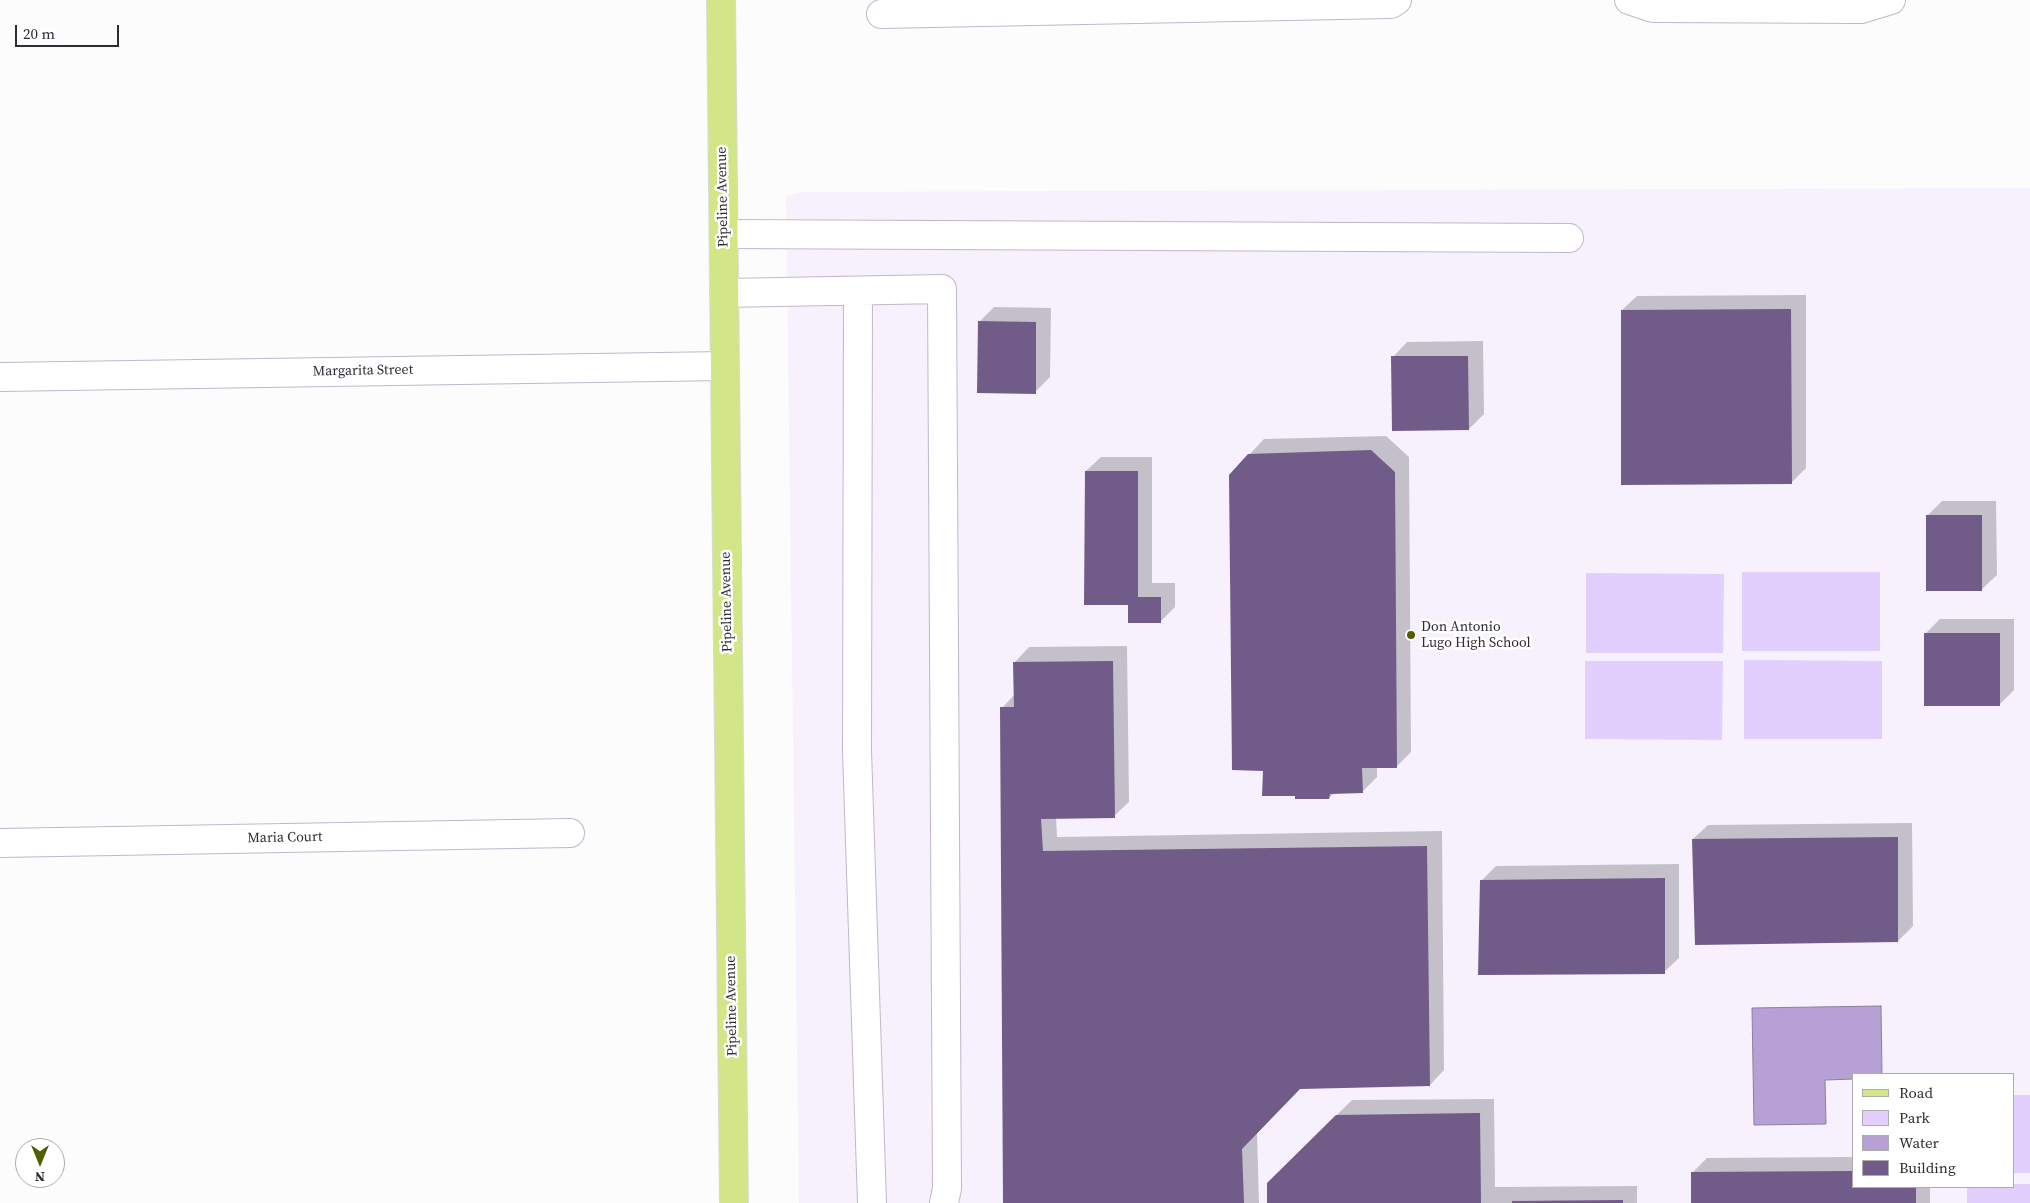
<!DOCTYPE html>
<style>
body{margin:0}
#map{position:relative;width:2030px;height:1203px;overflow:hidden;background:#fcfcfc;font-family:"Source Serif 4",serif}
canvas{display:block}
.legend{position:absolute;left:1852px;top:1073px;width:162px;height:115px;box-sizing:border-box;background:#fff;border:1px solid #acabae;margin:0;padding:6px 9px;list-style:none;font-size:15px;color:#302c35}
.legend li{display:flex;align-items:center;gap:10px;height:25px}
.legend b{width:25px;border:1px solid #acabae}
.north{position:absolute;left:15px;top:1138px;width:50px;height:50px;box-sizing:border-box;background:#fff;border:1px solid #acabae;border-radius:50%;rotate:180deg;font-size:14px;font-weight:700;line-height:20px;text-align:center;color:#302c35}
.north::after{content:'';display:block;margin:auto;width:18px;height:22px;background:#4f6004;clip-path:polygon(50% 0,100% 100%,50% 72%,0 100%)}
.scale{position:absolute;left:15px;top:25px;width:104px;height:22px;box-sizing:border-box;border:2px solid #302c35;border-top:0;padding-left:6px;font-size:15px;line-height:18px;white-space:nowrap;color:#302c35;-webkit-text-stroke:4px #fff;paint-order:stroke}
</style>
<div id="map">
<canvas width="2030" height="1203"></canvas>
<ul class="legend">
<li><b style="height:6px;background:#d2e688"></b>Road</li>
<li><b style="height:14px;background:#e3cffe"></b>Park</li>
<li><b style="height:14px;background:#b7a1d4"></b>Water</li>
<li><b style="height:14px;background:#705b89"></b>Building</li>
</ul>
<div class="north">N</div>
<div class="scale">20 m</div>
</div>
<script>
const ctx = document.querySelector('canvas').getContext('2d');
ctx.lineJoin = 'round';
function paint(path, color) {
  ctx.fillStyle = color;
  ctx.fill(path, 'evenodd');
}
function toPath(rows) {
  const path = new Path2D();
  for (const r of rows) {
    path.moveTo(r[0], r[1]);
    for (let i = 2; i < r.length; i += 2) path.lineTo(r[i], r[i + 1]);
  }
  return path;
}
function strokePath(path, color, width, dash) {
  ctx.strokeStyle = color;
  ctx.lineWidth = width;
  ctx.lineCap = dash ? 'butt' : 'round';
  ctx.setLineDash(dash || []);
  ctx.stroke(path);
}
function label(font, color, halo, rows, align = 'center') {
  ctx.font = font + ' "Source Serif 4",serif';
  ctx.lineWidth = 5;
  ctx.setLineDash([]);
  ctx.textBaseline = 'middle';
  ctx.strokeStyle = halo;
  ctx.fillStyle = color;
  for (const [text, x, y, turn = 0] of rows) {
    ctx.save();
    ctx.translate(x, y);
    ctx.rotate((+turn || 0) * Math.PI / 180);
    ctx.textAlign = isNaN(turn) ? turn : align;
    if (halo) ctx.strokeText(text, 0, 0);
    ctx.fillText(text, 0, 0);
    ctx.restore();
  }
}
const built = toPath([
 [2030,188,2030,1203,799,1203,786,196,803,192],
 [1854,1074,2014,1074,2014,1187,1854,1187]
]);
const green = toPath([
 [1742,572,1880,572,1880,651,1742,651],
 [1586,573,1724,574,1723,653,1586,653],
 [1744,660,1882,661,1882,739,1744,739],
 [1585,661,1723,661,1722,740,1585,739],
 [2014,1095,2030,1095,2030,1173,2014,1173],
 [2014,1184,2030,1184,2030,1203,1967,1203,1967,1187,2014,1187]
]);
const water = toPath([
 [1881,1006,1882,1074,1854,1074,1854,1079,1825,1080,1826,1124,1754,1125,1752,1008,1881,1006]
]);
const shadow = toPath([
 [1806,295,1806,468,1791,483,1622,310,1637,296],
 [994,307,1051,308,1050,377,1035,392,979,322],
 [1483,341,1484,414,1469,429,1393,357,1407,342],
 [1386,436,1409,457,1411,752,1396,767,1377,767,1377,777,1362,792,1334,793,1329,798,1297,795,1264,769,1249,455,1264,439],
 [1101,457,1152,457,1152,583,1175,583,1175,607,1160,622,1129,604,1086,471],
 [1942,501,1996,501,1997,575,1982,589,1927,516],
 [1940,619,2014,619,2014,690,1999,705,1925,634],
 [1127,646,1129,802,1114,816,1056,817,1057,837,1442,831,1444,1070,1430,1085,1300,1088,1257,1133,1259,1203,1004,1203,1002,708,1015,694,1015,662,1029,647],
 [1912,823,1913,926,1898,941,1693,839,1708,825],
 [1679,864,1679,958,1664,972,1481,881,1496,866],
 [1494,1099,1495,1187,1637,1186,1637,1203,1268,1203,1268,1183,1352,1100],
 [1854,1157,1854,1187,1930,1187,1930,1203,1692,1203,1692,1173,1707,1158]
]);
const building = toPath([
 [1791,309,1792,484,1621,485,1621,310],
 [978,321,1036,322,1036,394,977,393],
 [1391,356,1468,356,1469,430,1392,431],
 [1371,450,1395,472,1397,768,1362,768,1363,793,1330,794,1329,799,1295,799,1295,796,1262,796,1263,771,1232,770,1229,475,1248,454],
 [1085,471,1138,471,1138,597,1161,597,1161,623,1128,623,1128,605,1084,605],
 [1926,515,1982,515,1982,591,1926,591],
 [1924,633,2000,633,2000,706,1924,706],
 [1113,661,1115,818,1041,819,1043,851,1427,846,1430,1086,1300,1089,1242,1149,1244,1203,1003,1203,1000,707,1014,707,1013,662],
 [1898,837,1898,942,1695,945,1692,839],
 [1665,878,1665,974,1478,975,1480,880],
 [1480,1113,1481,1203,1267,1203,1267,1183,1336,1115],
 [1854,1171,1854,1187,1916,1187,1916,1203,1691,1203,1691,1172],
 [1623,1200,1623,1203,1512,1203,1512,1201]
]);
const minor = toPath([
 [1629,0,1653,8,1862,9,1891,0],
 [881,14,1391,4,1397,0],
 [724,234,1569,238],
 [858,291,857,751,872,1203],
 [724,293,942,289,947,1188,944,1203],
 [0,377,725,366],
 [0,843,570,833]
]);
const major = toPath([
 [721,0,734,1203]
]);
const markers = [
 [1411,635,5,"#4f6004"]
];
const streetNames = [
 ["Pipeline Avenue",723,197,-91],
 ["Margarita Street",363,371,-1],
 ["Pipeline Avenue",727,602,-91],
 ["Maria Court",285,838,-1],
 ["Pipeline Avenue",732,1006,-91]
];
const poiNames = [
 ["Don Antonio",1421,627],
 ["Lugo High School",1421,643]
];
paint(built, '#f6f1fd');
paint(green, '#e3cffe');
paint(water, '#b7a1d4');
strokePath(water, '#8e7ea4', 1);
paint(shadow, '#0003');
paint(building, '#705b89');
strokePath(minor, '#c0b7cc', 30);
strokePath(major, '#dad9db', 30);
strokePath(minor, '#fff', 28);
strokePath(major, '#d2e688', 28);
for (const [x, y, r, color] of markers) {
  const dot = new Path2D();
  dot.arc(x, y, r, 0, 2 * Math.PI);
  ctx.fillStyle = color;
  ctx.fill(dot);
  strokePath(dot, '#fff', 2);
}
label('14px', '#302c35', '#fff', streetNames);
label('14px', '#302c35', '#fff', poiNames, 'left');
</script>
